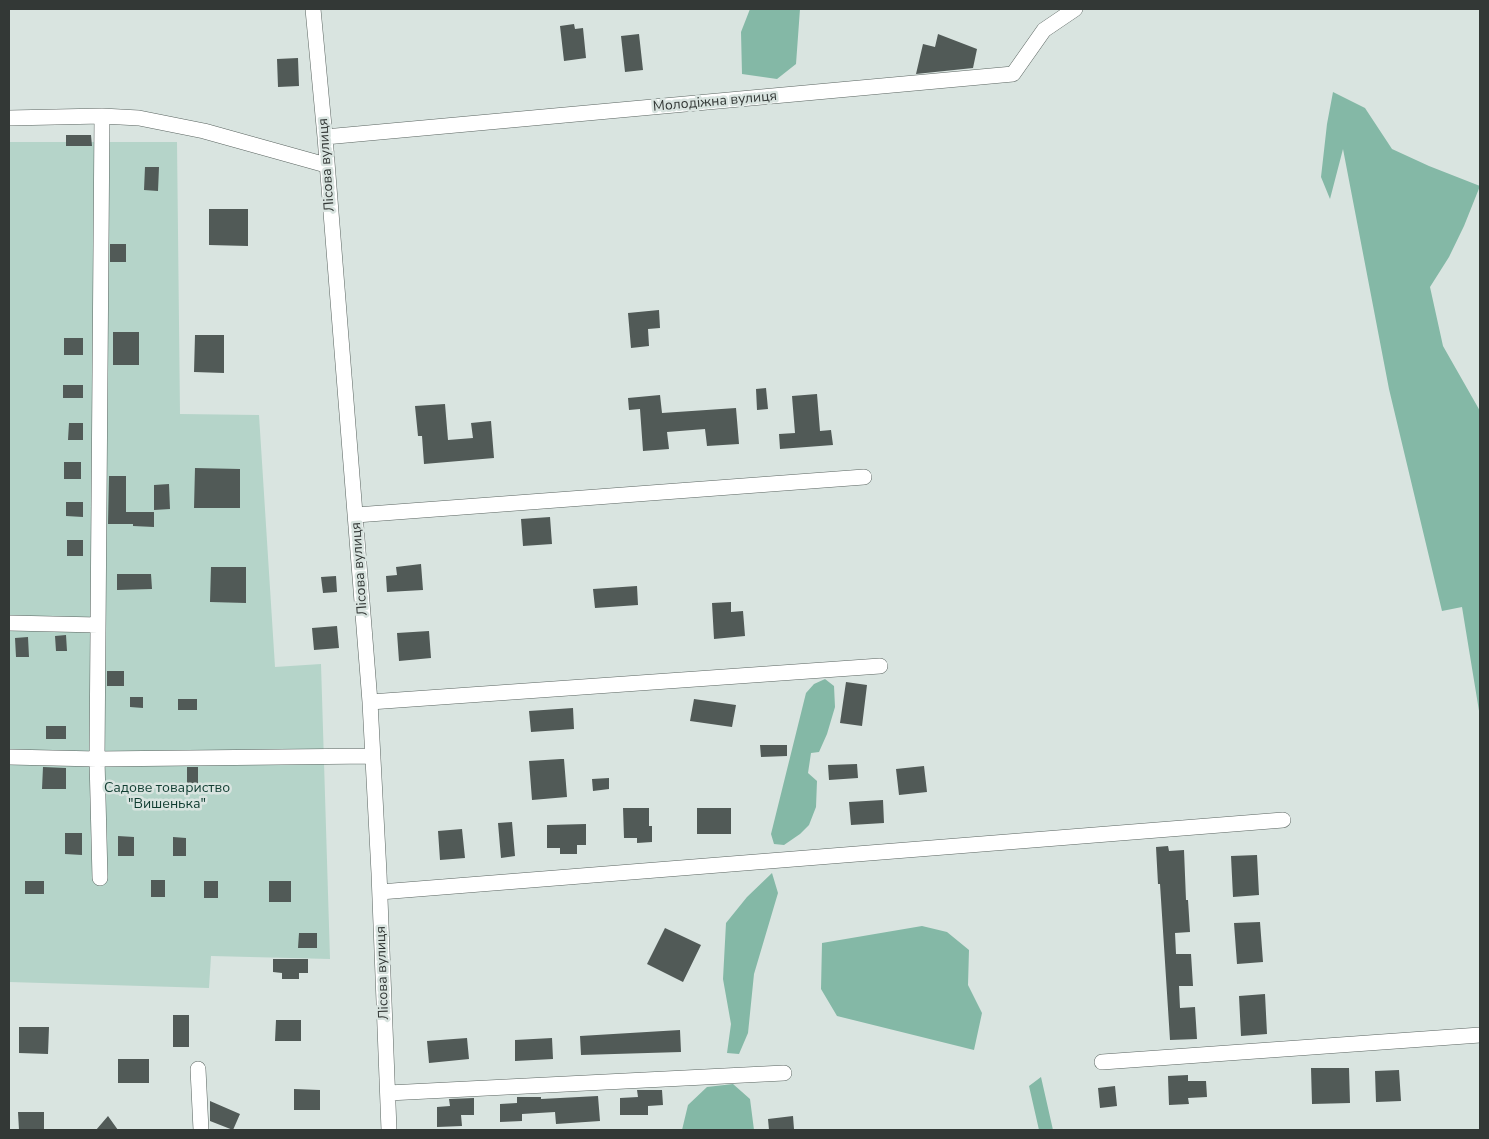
<!DOCTYPE html>
<meta charset="utf-8">
<style>
body{margin:0}
#map{position:relative;width:1489px;height:1139px;overflow:hidden;background:#d9e4e0;font-family:"Nunito Sans",sans-serif}
canvas{display:block}
.frame{position:absolute;inset:0;border:10px solid #333836;pointer-events:none}
</style>
<div id="map">
<canvas width="1489" height="1139"></canvas>
<div class="frame"></div>
</div>
<script>
const ctx = document.querySelector('canvas').getContext('2d');
ctx.lineJoin = 'round';
function paint(path, color) {
  ctx.fillStyle = color;
  ctx.fill(path, 'evenodd');
}
function toPath(rows) {
  const path = new Path2D();
  for (const r of rows) {
    path.moveTo(r[0], r[1]);
    for (let i = 2; i < r.length; i += 2) path.lineTo(r[i], r[i + 1]);
  }
  return path;
}
function strokePath(path, color, width, dash) {
  ctx.strokeStyle = color;
  ctx.lineWidth = width;
  ctx.lineCap = dash ? 'butt' : 'round';
  ctx.setLineDash(dash || []);
  ctx.stroke(path);
}
function label(font, color, halo, rows, align = 'center') {
  ctx.font = font + ' "Nunito Sans",sans-serif';
  ctx.lineWidth = 5;
  ctx.setLineDash([]);
  ctx.textBaseline = 'middle';
  ctx.strokeStyle = halo;
  ctx.fillStyle = color;
  for (const [text, x, y, turn = 0] of rows) {
    ctx.save();
    ctx.translate(x, y);
    ctx.rotate((+turn || 0) * Math.PI / 180);
    ctx.textAlign = isNaN(turn) ? turn : align;
    if (halo) ctx.strokeText(text, 0, 0);
    ctx.fillText(text, 0, 0);
    ctx.restore();
  }
}
const green = toPath([
 [9,142,177,142,180,414,259,415,275,667,321,664,330,959,211,956,209,988,9,982]
]);
const water = toPath([
 [750,9,800,9,796,64,777,79,742,74,741,32],
 [1333,92,1365,108,1392,149,1429,166,1480,186,1464,226,1449,257,1430,287,1443,346,1480,411,1480,717,1462,607,1442,611,1389,389,1343,149,1330,199,1321,177,1327,124],
 [825,679,834,686,835,707,827,734,819,752,811,753,808,773,817,781,816,807,809,825,800,834,784,845,774,844,771,834,806,693,814,684],
 [772,873,778,893,754,974,748,1033,739,1054,727,1053,731,1024,723,979,726,923,747,897],
 [922,926,947,932,969,950,968,985,982,1013,974,1050,837,1016,821,989,822,943],
 [1041,1077,1053,1130,1039,1130,1029,1086],
 [733,1084,750,1099,754,1130,682,1130,688,1105,707,1087]
]);
const building = toPath([
 [574,24,575,29,583,28,586,58,564,61,560,26],
 [639,34,643,70,625,72,621,36],
 [938,34,977,49,973,68,916,74,923,44,935,47],
 [298,58,299,86,278,87,277,59],
 [66,135,91,135,92,146,66,146],
 [145,167,159,167,158,191,144,190],
 [209,209,248,209,248,246,209,245],
 [110,244,126,244,126,262,110,262],
 [659,310,660,328,648,329,649,346,631,348,628,313],
 [113,332,139,332,139,365,113,365],
 [195,335,224,335,224,373,194,372],
 [64,338,83,338,83,355,64,355],
 [63,385,83,385,83,398,63,398],
 [766,388,768,409,757,410,756,389],
 [817,394,820,431,831,430,833,445,780,449,779,434,795,433,792,396],
 [660,395,662,413,736,408,739,444,707,446,705,429,667,432,669,449,643,451,640,409,629,410,628,398],
 [445,404,448,440,473,438,471,423,491,421,494,458,424,464,422,436,418,436,415,406],
 [69,423,83,423,83,440,68,440],
 [64,462,81,462,81,479,64,479],
 [195,468,240,469,240,508,194,508],
 [109,476,126,476,126,512,154,512,154,527,133,526,133,524,108,524],
 [169,484,170,509,154,510,154,485],
 [66,502,83,502,83,517,66,516],
 [550,517,552,544,523,546,521,519],
 [67,540,83,540,83,556,67,556],
 [421,564,423,590,387,592,386,576,397,575,396,567],
 [211,567,246,567,246,603,210,602],
 [117,574,151,574,152,589,117,590],
 [336,576,337,592,323,593,321,577],
 [637,586,638,605,595,608,593,589],
 [731,602,731,612,743,611,745,636,714,639,712,603],
 [337,626,339,648,314,650,312,628],
 [429,631,431,658,399,661,397,633],
 [66,635,67,651,56,651,55,636],
 [28,637,29,657,16,657,15,638],
 [107,671,124,671,124,686,107,686],
 [846,682,867,685,862,726,840,723],
 [130,697,143,697,143,708,130,707],
 [178,699,197,699,197,710,178,710],
 [694,699,736,705,732,727,690,721],
 [573,708,574,729,531,732,529,711],
 [46,726,66,726,66,739,46,739],
 [760,745,787,745,787,756,761,757],
 [561,759,564,759,567,797,532,800,529,761],
 [857,764,858,778,829,780,828,765],
 [924,766,927,792,899,795,896,769],
 [43,767,66,768,66,789,42,789],
 [187,767,198,767,198,785,187,785],
 [609,778,609,789,593,791,592,779],
 [883,800,884,823,851,825,849,802],
 [623,808,649,808,649,826,652,826,652,842,637,843,637,838,624,838],
 [697,808,731,808,731,834,697,834],
 [512,822,515,856,501,858,498,823],
 [586,824,586,845,577,845,577,854,560,854,560,848,547,848,547,825],
 [462,829,465,858,440,860,438,831],
 [65,833,82,833,82,855,65,854],
 [118,836,134,837,134,856,118,856],
 [173,837,186,838,186,856,173,856],
 [1168,846,1169,851,1184,850,1186,900,1188,900,1190,932,1175,933,1176,954,1191,954,1193,986,1179,986,1180,1008,1195,1007,1197,1039,1170,1040,1160,884,1158,884,1156,847],
 [1257,855,1259,895,1233,897,1231,856],
 [151,880,165,880,165,897,151,897],
 [25,881,44,881,44,894,25,894],
 [204,881,218,881,218,898,204,898],
 [269,881,291,881,291,902,269,902],
 [1260,922,1263,962,1237,964,1234,923],
 [665,928,701,945,683,982,647,964],
 [299,933,317,933,317,948,298,948],
 [273,959,308,959,308,973,299,973,299,979,282,979,282,973,273,972],
 [1265,994,1267,1034,1241,1036,1239,996],
 [173,1015,189,1015,189,1047,173,1047],
 [276,1020,301,1020,301,1041,275,1041],
 [19,1027,49,1027,48,1054,19,1053],
 [680,1030,681,1052,581,1055,580,1036],
 [467,1038,469,1059,429,1063,427,1041],
 [552,1038,553,1059,515,1061,515,1040],
 [118,1059,149,1059,149,1083,118,1083],
 [1311,1068,1349,1068,1350,1103,1312,1104],
 [1399,1070,1401,1101,1376,1102,1375,1071],
 [1188,1075,1188,1081,1206,1081,1207,1097,1188,1098,1189,1104,1169,1105,1168,1076],
 [1115,1086,1117,1106,1100,1108,1098,1088],
 [294,1089,320,1090,320,1110,294,1110],
 [637,1090,662,1090,663,1105,648,1106,648,1115,620,1115,620,1098,638,1097],
 [598,1096,600,1121,556,1124,555,1112,522,1114,522,1121,500,1122,500,1104,517,1103,517,1097,541,1097,541,1099],
 [474,1098,474,1115,461,1115,462,1126,437,1127,437,1107,450,1106,449,1099],
 [210,1101,240,1114,233,1130,210,1121],
 [18,1112,44,1112,44,1130,19,1130],
 [108,1116,118,1130,96,1130],
 [793,1116,794,1129,769,1130,768,1119]
]);
const minor = toPath([
 [313,9,325,137,370,702,379,873,389,1130],
 [9,118,102,116,139,118,204,131,326,165],
 [325,137,1013,74,1044,30,1075,9],
 [356,515,864,477],
 [9,623,98,625],
 [370,702,880,666],
 [9,757,97,759,373,756],
 [100,878,97,759,102,116],
 [380,892,1283,820],
 [1102,1062,1480,1035],
 [198,1069,201,1130],
 [388,1093,784,1073]
]);
const streetNames = [
 ["Молодіжна вулиця",715,102,-5],
 ["Лісова вулиця",327,165,-94],
 ["Лісова вулиця",360,569,-94],
 ["Лісова вулиця",383,973,-92]
];
const parkNames = [
 ["Садове товариство",167,789],
 ["\"Вишенька\"",167,805]
];
paint(green, '#b5d4c9');
paint(water, '#84b8a6');
paint(building, '#515a57');
strokePath(minor, '#5a6460', 16);
strokePath(minor, '#fff', 15);
label('14px', '#333836', '#d9e4e0', streetNames);
label('14px', '#103d31', '#d9e4e0', parkNames);
</script>
